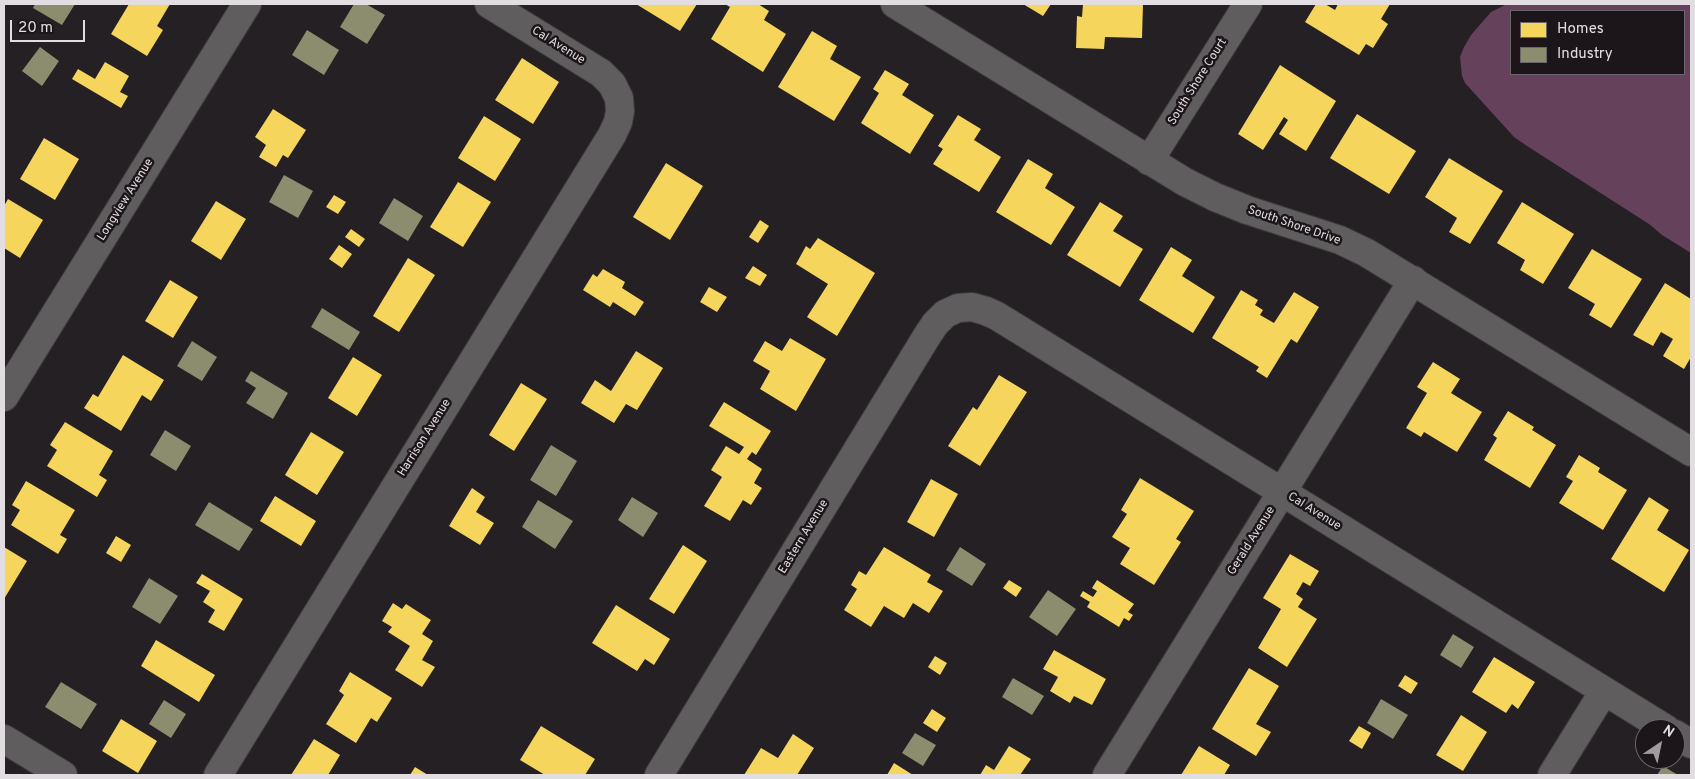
<!DOCTYPE html>
<style>
body{margin:0}
#map{position:relative;width:1695px;height:779px;overflow:hidden;background:#242023;font-family:Overpass,sans-serif}
canvas{display:block}
.frame{position:absolute;inset:0;border:5px solid #e1dde0;pointer-events:none}
.legend{position:absolute;left:1510px;top:10px;width:175px;height:65px;box-sizing:border-box;background:#1c161a;border:1px solid #6b6669;margin:0;padding:6px 9px;list-style:none;font-size:15px;color:#e1dde0}
.legend li{display:flex;align-items:center;gap:10px;height:25px}
.legend b{width:25px;border:1px solid #6b6669}
.north{position:absolute;left:1635px;top:719px;width:50px;height:50px;box-sizing:border-box;background:#1c161a;border:1px solid #6b6669;border-radius:50%;rotate:34deg;font-size:14px;font-weight:700;line-height:20px;text-align:center;color:#e1dde0}
.north::after{content:'';display:block;margin:auto;width:18px;height:22px;background:#9f9b9e;clip-path:polygon(50% 0,100% 100%,50% 72%,0 100%)}
.scale{position:absolute;left:10px;top:20px;width:75px;height:22px;box-sizing:border-box;border:2px solid #e1dde0;border-top:0;padding-left:6px;font-size:15px;line-height:18px;white-space:nowrap;color:#e1dde0;-webkit-text-stroke:4px #1c161a;paint-order:stroke}
</style>
<div id="map">
<canvas width="1695" height="779"></canvas>
<div class="frame"></div>
<ul class="legend">
<li><b style="height:14px;background:#f6d55c"></b>Homes</li>
<li><b style="height:14px;background:#8c8c6e"></b>Industry</li>
</ul>
<div class="north">N</div>
<div class="scale">20 m</div>
</div>
<script>
const ctx = document.querySelector('canvas').getContext('2d');
ctx.lineJoin = 'round';
function paint(path, color) {
  ctx.fillStyle = color;
  ctx.fill(path, 'evenodd');
}
function toPath(rows) {
  const path = new Path2D();
  for (const r of rows) {
    path.moveTo(r[0], r[1]);
    for (let i = 2; i < r.length; i += 2) path.lineTo(r[i], r[i + 1]);
  }
  return path;
}
function strokePath(path, color, width, dash) {
  ctx.strokeStyle = color;
  ctx.lineWidth = width;
  ctx.lineCap = dash ? 'butt' : 'round';
  ctx.setLineDash(dash || []);
  ctx.stroke(path);
}
function label(font, color, halo, rows, align = 'center') {
  ctx.font = font + ' Overpass,sans-serif';
  ctx.lineWidth = 5;
  ctx.setLineDash([]);
  ctx.textBaseline = 'middle';
  ctx.strokeStyle = halo;
  ctx.fillStyle = color;
  for (const [text, x, y, turn = 0] of rows) {
    ctx.save();
    ctx.translate(x, y);
    ctx.rotate((+turn || 0) * Math.PI / 180);
    ctx.textAlign = isNaN(turn) ? turn : align;
    if (halo) ctx.strokeText(text, 0, 0);
    ctx.fillText(text, 0, 0);
    ctx.restore();
  }
}
const water = toPath([
 [1507,4,1691,4,1691,253,1662,235,1649,224,1527,146,1514,137,1465,83,1462,76,1460,57,1464,47,1471,35,1491,12],
 [1511,11,1684,11,1684,74,1511,74]
]);
const homes = toPath([
 [129,4,170,4,157,26,163,30,147,56,111,34],
 [636,4,697,4,680,31],
 [725,4,758,4,769,11,764,20,786,34,763,72,711,39,730,7],
 [1023,4,1051,4,1043,16],
 [1083,4,1143,4,1142,38,1105,37,1104,49,1076,48,1077,16,1082,17],
 [1316,4,1325,4,1335,10,1338,4,1390,4,1381,19,1388,24,1373,48,1366,44,1359,55,1305,22],
 [812,31,837,46,830,59,861,77,834,121,778,87],
 [522,58,559,82,533,124,495,100],
 [105,62,129,76,120,92,128,96,121,108,72,79,78,69,95,79],
 [1280,65,1336,101,1306,151,1279,134,1288,120,1284,117,1263,150,1238,134],
 [885,70,909,84,902,95,934,115,910,154,861,123,879,93,873,89],
 [273,109,306,130,288,158,283,155,276,167,259,157,266,145,255,137],
 [1357,114,1416,151,1389,194,1330,158],
 [958,115,981,129,974,140,1001,157,979,192,933,164,943,149,938,146],
 [484,116,521,139,495,181,458,158],
 [44,138,79,159,55,200,20,179],
 [1449,158,1503,191,1470,244,1449,232,1457,218,1425,197],
 [1028,159,1053,174,1045,188,1075,207,1051,245,996,212],
 [666,163,703,186,670,240,633,217],
 [458,182,491,202,463,247,430,227],
 [334,195,346,202,338,214,326,207],
 [8,199,43,220,20,258,4,248,4,206],
 [216,201,246,219,221,260,191,241],
 [1100,202,1123,216,1113,231,1143,249,1120,287,1067,255],
 [1522,202,1574,234,1543,284,1520,270,1525,260,1497,243],
 [760,220,769,226,758,243,749,237],
 [351,229,365,239,359,247,345,237],
 [818,238,875,273,837,336,807,317,828,284,796,264,806,246,810,249],
 [339,245,352,254,342,268,329,259],
 [1171,247,1192,260,1182,276,1215,297,1193,333,1139,300],
 [1592,249,1642,279,1611,328,1589,315,1595,304,1568,288],
 [408,258,435,275,399,332,373,316],
 [753,266,767,275,760,286,745,278],
 [603,269,625,282,622,288,644,302,635,316,613,302,610,307,583,290,593,274,597,277],
 [170,280,198,297,173,338,145,321],
 [1665,283,1691,299,1691,357,1684,369,1663,356,1673,339,1661,332,1653,346,1633,335],
 [709,287,727,297,717,312,700,302],
 [1241,290,1258,300,1255,305,1263,310,1260,315,1274,323,1294,292,1319,307,1297,343,1291,339,1267,378,1256,371,1259,367,1212,338],
 [790,338,826,359,796,411,760,389,770,371,753,361,765,341,782,351],
 [636,351,663,368,637,410,626,404,614,423,581,403,595,380,611,391],
 [123,355,164,380,151,401,142,395,121,431,84,408,93,394,98,397],
 [353,357,382,375,357,416,328,398],
 [1433,362,1460,379,1451,393,1482,412,1457,452,1424,432,1421,437,1406,428,1427,393,1417,387],
 [999,375,1027,392,980,466,948,446,973,407,977,410],
 [521,383,547,399,514,451,489,435],
 [724,402,771,431,756,455,752,452,747,459,762,469,754,483,762,488,751,505,743,500,730,521,704,506,722,477,711,470,726,446,739,454,744,447,709,426],
 [1508,411,1534,427,1532,430,1556,445,1530,488,1484,460,1497,438,1493,435],
 [65,422,113,451,99,475,107,480,97,497,47,466,57,450,50,445],
 [311,432,344,452,317,495,285,475],
 [1579,455,1600,468,1598,472,1627,490,1603,530,1559,503,1573,481,1566,477],
 [1140,478,1194,511,1176,539,1181,542,1154,585,1120,564,1130,548,1112,537,1127,514,1121,510],
 [931,479,958,494,934,537,907,522],
 [26,481,75,510,60,535,67,539,58,554,11,525,20,510,12,505],
 [472,488,485,497,476,512,494,523,480,545,449,526],
 [275,496,316,521,301,546,260,521],
 [1649,497,1669,510,1657,530,1689,550,1664,592,1611,559],
 [116,536,131,545,121,562,106,553],
 [683,545,707,561,674,614,649,599],
 [4,547,27,561,4,599],
 [884,547,931,575,927,582,943,591,929,613,913,603,904,618,884,606,871,627,844,610,857,589,851,585,859,571,866,575],
 [1290,554,1319,571,1310,586,1303,582,1296,594,1303,599,1298,607,1317,619,1287,667,1258,648,1281,609,1263,598],
 [202,574,243,599,224,631,208,622,215,610,203,602,210,591,196,583],
 [1009,580,1022,588,1016,597,1003,588],
 [1097,580,1134,604,1128,612,1133,615,1129,621,1124,618,1119,627,1087,607,1090,602,1080,596,1083,591,1093,597,1097,591,1092,588],
 [393,603,402,609,406,604,431,620,422,634,433,641,422,660,435,667,422,687,395,670,410,646,388,632,392,627,382,621],
 [616,605,670,639,654,665,645,659,637,671,592,643],
 [156,640,215,675,199,702,141,666],
 [1054,650,1106,679,1092,705,1074,696,1070,703,1050,691,1058,677,1043,669],
 [935,656,947,663,940,675,928,667],
 [1494,657,1535,682,1518,709,1512,704,1506,713,1472,692],
 [1249,668,1279,686,1256,724,1271,732,1256,756,1212,729],
 [350,672,392,698,377,722,371,718,356,743,326,724,344,695,339,691],
 [1405,675,1418,683,1411,694,1398,686],
 [932,709,946,718,937,732,923,723],
 [1461,715,1487,732,1463,771,1436,755],
 [121,719,157,741,138,773,102,751],
 [541,726,595,759,585,775,545,775,520,760],
 [1359,726,1371,733,1362,749,1349,741],
 [793,734,814,748,797,775,744,775,761,748,778,758],
 [314,739,340,755,328,775,291,775],
 [1009,746,1031,759,1020,775,980,775,986,765,994,770],
 [1199,746,1230,765,1224,775,1181,775],
 [894,763,913,775,887,775],
 [415,767,428,775,410,775]
]);
const industry = toPath([
 [35,4,75,4,62,25,33,8],
 [354,4,366,4,385,15,367,44,340,27],
 [307,30,339,50,324,75,292,55],
 [40,47,59,61,42,86,22,71],
 [284,175,313,191,298,218,269,202],
 [394,198,423,216,408,241,379,223],
 [322,308,360,332,349,350,311,327],
 [192,341,217,357,202,381,177,366],
 [251,371,288,393,273,419,246,403,256,388,245,381],
 [165,430,191,446,176,471,150,455],
 [551,445,577,461,556,496,530,480],
 [632,497,658,513,643,537,618,520],
 [538,500,573,521,555,549,522,527],
 [209,502,253,529,239,551,195,525],
 [960,547,986,564,972,586,946,570],
 [149,578,178,596,160,624,132,607],
 [1048,590,1076,609,1057,636,1029,617],
 [1453,634,1474,647,1461,668,1440,655],
 [1013,678,1044,696,1032,715,1002,697],
 [61,682,97,704,81,729,45,707],
 [1381,699,1408,715,1393,739,1367,723],
 [164,700,186,714,171,738,149,724],
 [915,733,936,745,923,766,902,753],
 [1663,766,1678,775,1657,775]
]);
const minor = toPath([
 [895,4,1185,182,1215,197,1247,210,1340,240,1367,253,1691,452],
 [1149,161,1248,4],
 [4,397,247,4],
 [1675,734,1691,744],
 [4,739,63,775],
 [218,775,612,135,618,122,620,111,619,98,612,84,601,73,489,4],
 [659,775,927,336,935,324,945,314,958,308,972,307,986,311,997,316,1666,729],
 [1107,775,1413,280],
 [1552,775,1604,691]
]);
const streetNames = [
 ["Cal Avenue",558,46,32],
 ["South Shore Court",1198,82,-58],
 ["Longview Avenue",126,200,-58],
 ["South Shore Drive",1294,226,19],
 ["Harrison Avenue",425,438,-58],
 ["Cal Avenue",1314,512,32],
 ["Eastern Avenue",804,537,-59],
 ["Gerald Avenue",1252,541,-58]
];
paint(water, '#65415c');
paint(homes, '#f6d55c');
paint(industry, '#8c8c6e');
strokePath(minor, '#3f3c3e', 30);
strokePath(minor, '#605d5f', 28);
label('12px', '#e1dde0', '#1c161a', streetNames);
</script>
